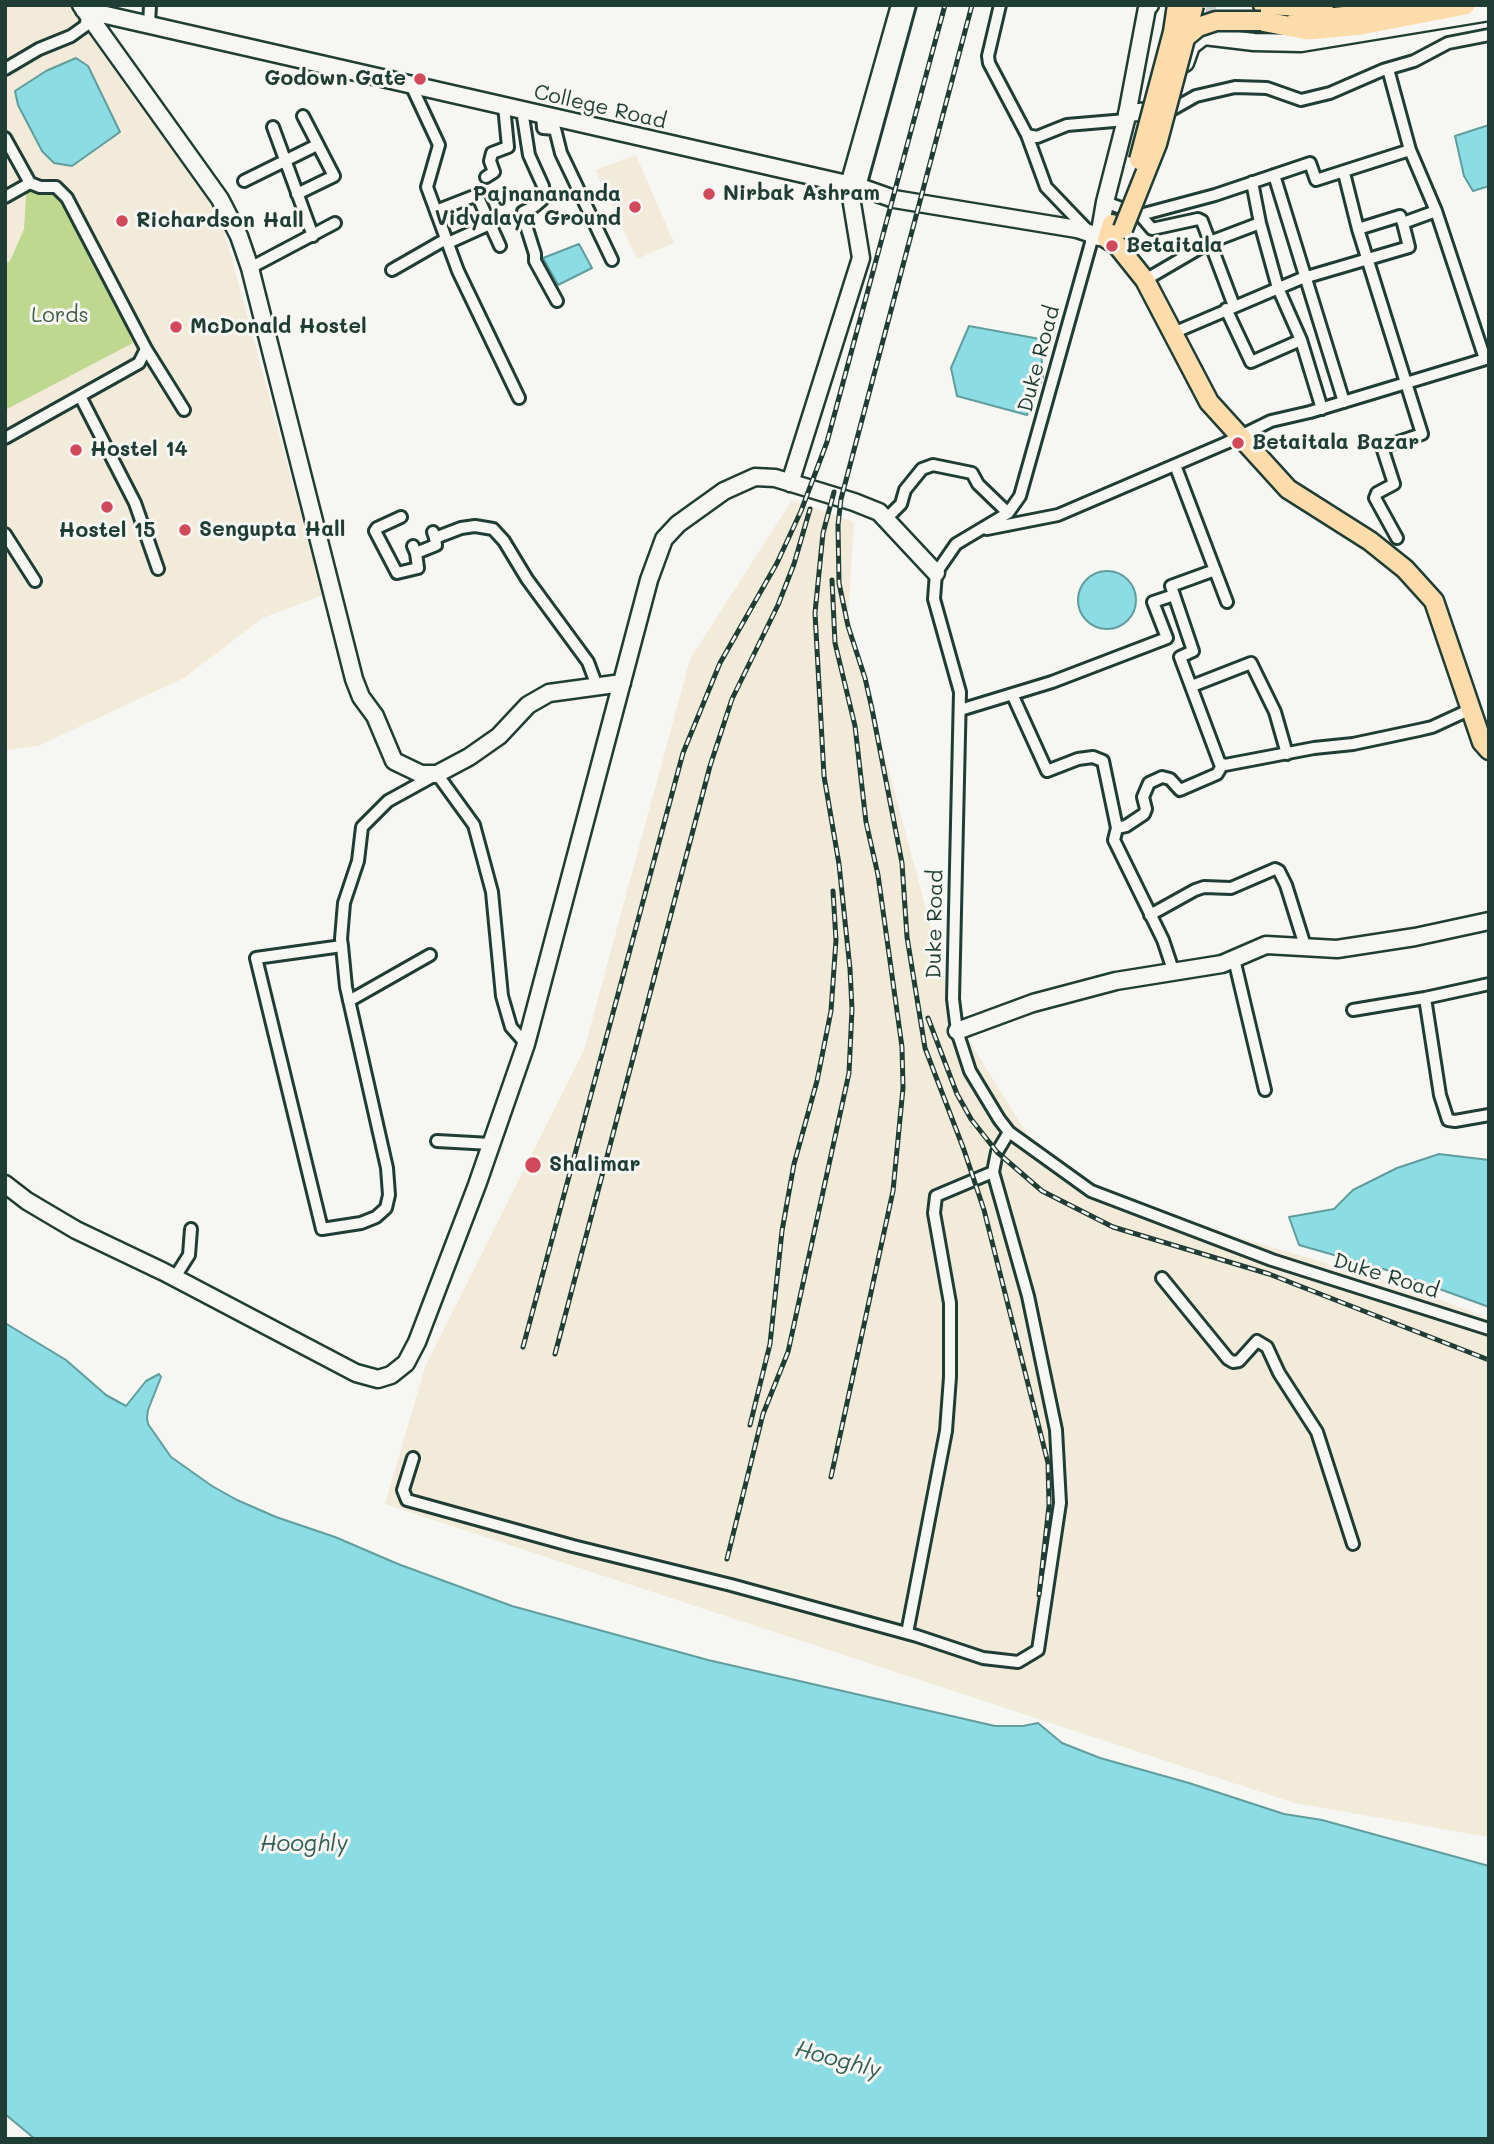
<!DOCTYPE html>
<style>
body{margin:0}
#map{position:relative;width:1494px;height:2144px;overflow:hidden;background:#f6f6f2;font-family:Mali,sans-serif}
canvas{display:block}
.frame{position:absolute;inset:0;border:7px solid #1f3d34;pointer-events:none}
</style>
<div id="map">
<canvas width="1494" height="2144"></canvas>
<div class="frame"></div>
</div>
<script>
const ctx = document.querySelector('canvas').getContext('2d');
ctx.lineJoin = 'round';
function paint(path, color) {
  ctx.fillStyle = color;
  ctx.fill(path, 'evenodd');
}
function toPath(rows) {
  const path = new Path2D();
  for (const r of rows) {
    if (r.length === 3) {
      path.moveTo(r[0] + r[2], r[1]);
      path.arc(r[0], r[1], r[2], 0, 2 * Math.PI);
      continue;
    }
    path.moveTo(r[0], r[1]);
    for (let i = 2; i < r.length; i += 2) path.lineTo(r[i], r[i + 1]);
  }
  return path;
}
function strokePath(path, color, width, dash) {
  ctx.strokeStyle = color;
  ctx.lineWidth = width;
  ctx.lineCap = dash ? 'butt' : 'round';
  ctx.setLineDash(dash || []);
  ctx.stroke(path);
}
function label(font, color, halo, rows, align = 'center') {
  ctx.font = font + ' Mali,sans-serif';
  ctx.lineWidth = 6;
  ctx.setLineDash([]);
  ctx.textBaseline = 'middle';
  ctx.strokeStyle = halo;
  ctx.fillStyle = color;
  for (const [text, x, y, turn = 0] of rows) {
    ctx.save();
    ctx.translate(x, y);
    ctx.rotate((+turn || 0) * Math.PI / 180);
    ctx.textAlign = isNaN(turn) ? turn : align;
    if (halo) ctx.strokeText(text, 0, 0);
    ctx.fillText(text, 0, 0);
    ctx.restore();
  }
}
const built = toPath([
 [5,5,74,5,221,219,323,595,263,618,184,678,38,746,5,750],
 [636,155,674,243,637,259,595,170],
 [792,500,854,522,848,616,955,1018,1029,1137,1093,1187,1235,1236,1422,1292,1489,1319,1489,1837,1294,1803,385,1504,425,1367,584,1050,690,659]
]);
const green = toPath([
 [27,183,56,188,75,215,133,343,5,410,5,264,10,261,24,229]
]);
const water = toPath([
 [76,58,88,66,120,132,72,166,54,163,42,151,18,105,15,91,46,71,76,58],
 [1489,125,1489,186,1473,191,1464,176,1455,136,1489,125],
 [579,244,592,268,558,285,543,258,579,244],
 [969,326,1040,339,1043,377,1027,415,957,396,951,368,969,326],
 [1107,600,29],
 [1439,1154,1489,1160,1489,1307,1390,1271,1299,1245,1289,1217,1334,1209,1353,1190,1397,1168,1439,1154],
 [5,1323,66,1360,106,1395,126,1406,146,1381,159,1374,161,1377,148,1410,147,1418,148,1424,171,1457,212,1486,237,1500,276,1517,335,1537,398,1564,512,1606,708,1660,995,1726,1023,1726,1038,1723,1062,1743,1100,1758,1189,1783,1284,1814,1322,1820,1489,1866,1489,2139,35,2139,5,2114,5,1323]
]);
const streetTunnel = toPath([
 [1210,27,1211,5]
]);
const street = toPath([
 [1000,5,988,56,989,63,1027,135,1037,137,1067,125,1126,120],
 [149,25,150,5],
 [5,69,39,49,71,36,85,26,87,19,85,13],
 [1388,69,1410,150,1436,211,1485,359],
 [411,85,439,145,427,187,458,271,519,398],
 [1173,109,1196,96,1235,87,1267,88,1301,100,1330,93,1383,70,1414,61,1448,43,1489,35],
 [522,110,529,155,543,186,544,194,542,200,535,206,523,212,524,219,535,254,535,261,557,301],
 [542,114,543,128,555,129,561,153,612,260],
 [273,127,313,236],
 [1027,135,1046,187,1091,234,1091,243,1020,496,1008,513,956,544,936,573,934,599,960,692,953,999,957,1031,970,1071,999,1119,1009,1132,1091,1191,1272,1260,1489,1329],
 [5,138,30,183,40,187,56,187,67,198,146,349,139,363,5,438],
 [1344,173,1358,229],
 [1274,175,1344,402],
 [486,177,494,172,490,161,492,153,508,147,504,106],
 [244,181,317,145],
 [1252,182,1260,223,1278,288,1301,340,1322,409],
 [860,187,910,5],
 [297,194,334,176,303,116],
 [5,197,30,183],
 [1105,202,1140,215,1215,195,1310,163,1316,180,1410,150],
 [436,211,477,195,500,246],
 [1140,215,1152,229,1198,219,1202,221,1234,306],
 [448,243,490,224],
 [250,268,335,223],
 [392,270,446,239],
 [1145,280,1210,242,1260,223],
 [1226,309,1251,362,1301,340],
 [1173,333,1300,279,1409,247,1403,223,1436,211],
 [146,349,184,410],
 [80,396,135,503,158,569],
 [1175,465,1227,602],
 [401,517,377,528,375,531,397,573,418,568,416,553],
 [886,519,901,504,905,490,922,469,933,465,972,473,978,484,1008,513],
 [987,529,1058,515,1226,443,1271,421,1310,412,1489,358],
 [433,532,435,538,461,528,475,526,493,529,504,541,527,579,588,662,597,686],
 [5,534,35,581],
 [1397,538,1375,498,1377,493,1394,484,1383,450,1389,445,1422,434,1358,229,1400,216,1403,223],
 [413,546,416,553,436,545,435,538],
 [1215,570,1171,586,1193,651,1180,657,1220,764,1225,765,1314,748,1353,744,1419,730,1432,727,1471,709],
 [1192,686,1251,663,1275,712,1287,754],
 [1012,694,1047,771,1078,759,1093,757,1103,761,1117,828,1114,840,1163,940,1174,973],
 [960,710,1052,682,1167,638,1153,602,1174,595],
 [1117,828,1126,826,1144,814,1146,809,1143,797,1149,783,1162,777,1170,779,1180,790,1217,774,1223,764],
 [1150,915,1195,890,1204,887,1231,888,1275,869,1279,871,1286,885,1306,949],
 [342,946,256,958,322,1229,361,1223,376,1217,386,1208,389,1195,387,1168,346,987,342,946,341,939,344,903,358,861,362,827,388,801,437,774,474,825,492,892,502,996,511,1027,526,1044],
 [1234,959,1265,1090],
 [1425,998,1440,1095,1448,1120,1455,1121,1489,1115],
 [349,1001,430,955],
 [1353,1010,1425,998,1489,984],
 [437,1141,491,1144],
 [175,1277,189,1255,191,1229],
 [1162,1278,1228,1359,1233,1362,1239,1361,1257,1341,1267,1347,1279,1373,1317,1432,1353,1544],
 [413,1458,403,1490,407,1500,573,1546,731,1585,917,1636,983,1658,1018,1662,1038,1650,1060,1503,1056,1430,1028,1296,993,1172,997,1152,1009,1132],
 [907,1633,946,1431,950,1377,950,1303,934,1213,936,1196,993,1172]
]);
const secondary = toPath([
 [81,5,220,199,239,236,250,268,354,679,361,697,375,716,394,761,421,774,437,774,469,757,499,736,528,705,549,693,622,683],
 [84,10,860,187,894,199,1077,229,1107,239],
 [1185,63,1191,46,1204,36,1254,42,1301,43,1489,12],
 [1127,113,1163,110],
 [1099,237,1105,202,1126,120,1147,8,1150,5],
 [790,483,861,258,849,185,900,5],
 [957,1031,1033,1003,1116,981,1222,964,1266,945,1337,949,1415,937,1489,921],
 [5,1184,27,1201,76,1230,164,1272,356,1373,378,1379,391,1375,406,1363,417,1342,477,1185,526,1044,649,580,664,539,678,524,724,491,755,477,775,478,854,502,879,512,936,573]
]);
const primary = toPath([
 [1263,5,1305,7,1324,5],
 [1296,21,1354,15,1400,5],
 [1112,224,1107,239,1117,245,1145,280,1209,402,1288,489,1370,541,1405,569,1434,601,1482,742,1489,750]
]);
const highway = toPath([
 [1261,21,1308,30,1361,25,1465,5]
]);
const rail = toPath([
 [972,5,841,499,838,525,839,583,848,626,865,678,872,709,902,863,907,937,925,1048,964,1150,984,1210,1048,1463,1049,1506,1039,1595],
 [928,1018,957,1094,971,1119,997,1152,1042,1191,1113,1227,1269,1274,1489,1360],
 [523,1347,683,753,720,663,777,563,801,511,827,442,945,5],
 [555,1354,710,766,732,699,778,605,794,564,810,509],
 [750,1425,770,1344,782,1231,794,1164,817,1081,831,1011,836,940,833,891],
 [831,1477,893,1191,903,1088,902,1047,878,875,866,822,855,726,835,643,832,580],
 [727,1559,763,1414,788,1352,849,1073,852,1009,850,969,839,864,824,776,815,613,823,533,834,492]
]);
const primaryBridge = toPath([
 [1186,37,1198,27,1216,21,1261,21],
 [1139,160,1173,32,1177,5],
 [1123,229,1157,144,1194,5]
]);
const markers = [
 [420,79,7,"#d1495b"],
 [709,194,7,"#d1495b"],
 [635,207,7,"#d1495b"],
 [122,221,7,"#d1495b"],
 [1112,246,7,"#d1495b"],
 [176,327,7,"#d1495b"],
 [1238,443,7,"#d1495b"],
 [76,450,7,"#d1495b"],
 [107,507,7,"#d1495b"],
 [185,530,7,"#d1495b"],
 [533,1165,9,"#d1495b"]
];
const poiNames = [
 ["Godown Gate",406,79,"right"],
 ["Nirbak Ashram",723,194],
 ["Pajnanananda",621,195,"right"],
 ["Vidyalaya Ground",621,219,"right"],
 ["Richardson Hall",136,221],
 ["Betaitala",1126,246],
 ["McDonald Hostel",190,327],
 ["Betaitala Bazar",1252,443],
 ["Hostel 14",90,450],
 ["Sengupta Hall",199,530],
 ["Hostel 15",107,531,"center"],
 ["Shalimar",549,1165]
];
const streetNames = [
 ["College Road",600,107,13],
 ["Duke Road",1039,359,-75],
 ["Duke Road",935,924,-89],
 ["Duke Road",1386,1276,17]
];
const parkNames = [
 ["Lords",60,316]
];
const waterNames = [
 ["Hooghly",304,1844],
 ["Hooghly",838,2060,15]
];
paint(built, '#f3ebda');
paint(green, '#bfd88f');
paint(water, '#8cdde3');
strokePath(water, '#609d9d', 2);
strokePath(streetTunnel, '#cbd1cc', 10, [10, 5]);
strokePath(street, '#1f3d34', 16);
strokePath(secondary, '#1f3d34', 21);
strokePath(primary, '#1f3d34', 23);
strokePath(highway, '#1f3d34', 24);
strokePath(street, '#f6f6f2', 10);
strokePath(secondary, '#f6f6f2', 16);
strokePath(primary, '#fddcac', 18);
strokePath(highway, '#fddcac', 19);
strokePath(rail, '#1f3d34', 5);
strokePath(rail, '#f6f6f2', 2.5, [8]);
strokePath(primaryBridge, '#1f3d34', 23, []);
strokePath(primaryBridge, '#fddcac', 18);
for (const [x, y, r, color] of markers) {
  const dot = new Path2D();
  dot.arc(x, y, r, 0, 2 * Math.PI);
  ctx.fillStyle = color;
  ctx.fill(dot);
  strokePath(dot, '#f6f6f2', 2.5);
}
label('bold 21px', '#1f3d34', '#f6f6f2', poiNames, 'left');
label('21px', '#1f3d34', '#f6f6f2', streetNames);
label('21px', '#3f5c46', '#f6f6f2', parkNames);
label('italic 23px', '#355d57', '#f6f6f2', waterNames);
</script>
